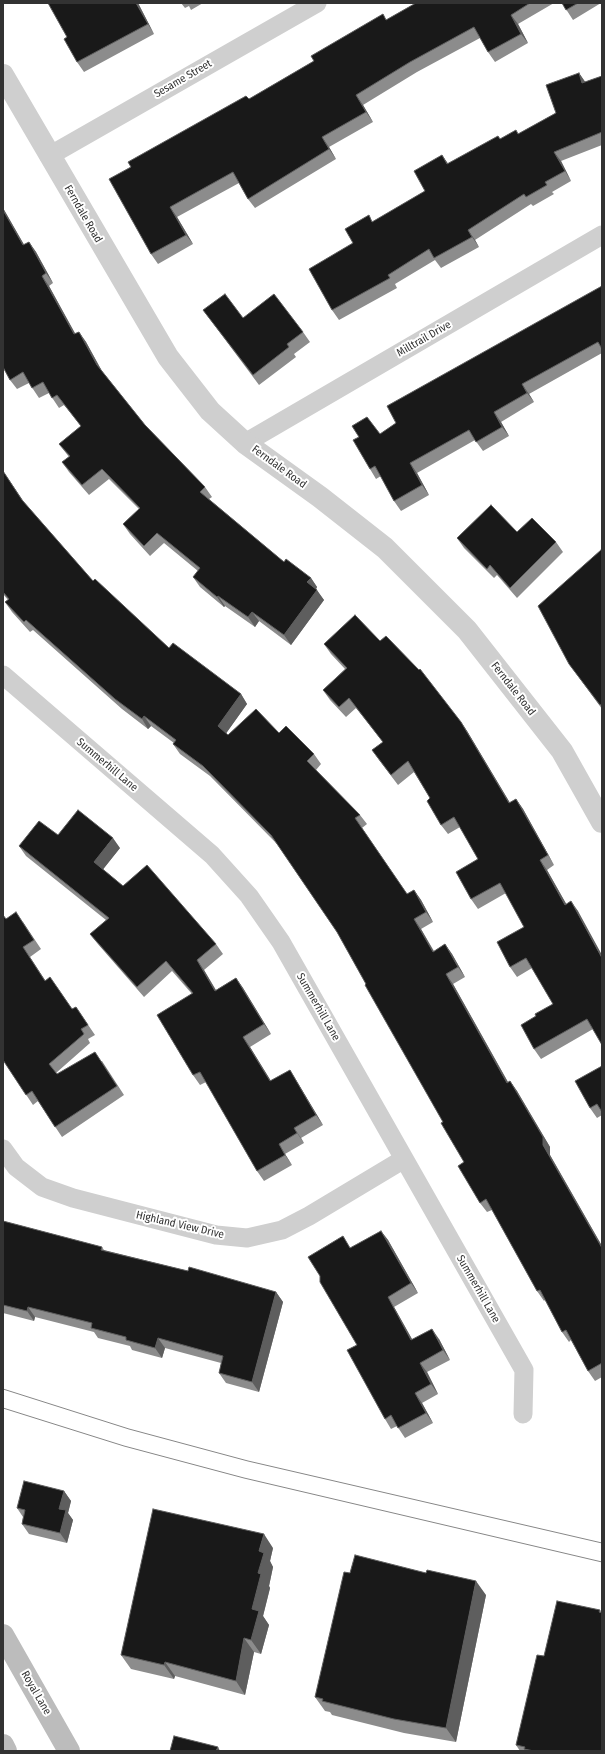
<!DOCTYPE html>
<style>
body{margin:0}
#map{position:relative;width:605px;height:1754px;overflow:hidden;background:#fff;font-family:"Fira Sans Condensed",sans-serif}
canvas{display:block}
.frame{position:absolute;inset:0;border:4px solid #323232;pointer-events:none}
</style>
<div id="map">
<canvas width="605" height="1754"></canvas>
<div class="frame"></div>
</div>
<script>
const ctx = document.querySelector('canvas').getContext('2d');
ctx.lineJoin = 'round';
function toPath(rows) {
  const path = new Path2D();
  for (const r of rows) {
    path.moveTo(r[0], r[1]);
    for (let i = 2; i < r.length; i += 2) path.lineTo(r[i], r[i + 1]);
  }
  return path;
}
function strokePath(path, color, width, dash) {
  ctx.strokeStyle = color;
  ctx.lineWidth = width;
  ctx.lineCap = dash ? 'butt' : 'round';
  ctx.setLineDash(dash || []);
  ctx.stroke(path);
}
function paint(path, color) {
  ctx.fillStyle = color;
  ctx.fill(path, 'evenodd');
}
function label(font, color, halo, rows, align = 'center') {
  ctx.font = font + ' "Fira Sans Condensed",sans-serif';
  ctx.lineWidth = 4;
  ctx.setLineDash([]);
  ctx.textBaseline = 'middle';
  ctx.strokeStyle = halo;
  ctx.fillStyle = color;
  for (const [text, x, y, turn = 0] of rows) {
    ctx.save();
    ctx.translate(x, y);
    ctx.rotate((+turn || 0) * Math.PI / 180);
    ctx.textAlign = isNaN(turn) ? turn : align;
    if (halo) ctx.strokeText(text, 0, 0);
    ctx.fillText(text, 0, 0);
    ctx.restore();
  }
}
const minor = toPath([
 [49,156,317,3],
 [245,443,602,235],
 [3,675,212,855,249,896,281,942,524,1370,523,1414],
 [3,1149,16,1167,42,1187,73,1198,216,1235,247,1238,282,1230,309,1216,404,1159]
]);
const tertiary = toPath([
 [3,75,168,357,210,411,245,443,320,497,385,548,467,630,562,751,602,822]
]);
const secondary = toPath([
 [3,1635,69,1751],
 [3,1745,6,1751]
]);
const tram = toPath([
 [3,1389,129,1429,248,1461,602,1543],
 [3,1408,124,1446,244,1478,602,1562]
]);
const wall = toPath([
 [138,3,154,34,84,72,77,62,67,37],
 [181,3,203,3,191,10,189,6,185,8],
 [416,3,554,3,518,24,528,43,495,62,488,52,480,38,417,72,363,105,373,122,329,147,336,159,255,208,248,199,239,183,177,217,193,244,158,264,151,254,131,167,246,96,249,99,314,61,383,14,386,20],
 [562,3,601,3,573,20],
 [579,73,585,82,602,76,602,145,561,161,571,181,552,192,554,194,533,206,531,204,475,240,479,247,441,268,435,260,395,284,397,288,339,320,332,310,353,243,373,222,425,191,442,155,448,164,500,139,518,134,556,113],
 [3,208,24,245,29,242,36,252,53,283,49,286,75,334,79,332,86,342,102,371,145,425,205,487,212,497,209,499,284,562,311,578,317,587,316,590,324,600,291,645,259,621,255,627,225,606,224,607,200,587,193,577,198,571,164,543,150,556,130,534,123,524,139,509,109,479,89,495,69,472,62,462,69,457,59,444,81,426,64,405,59,408,49,393,39,398,29,383,17,389,10,380,3,367],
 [602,286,602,353,529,394,534,402,501,422,509,436,483,451,475,440,417,473,429,495,401,511,394,501,381,476,376,479,370,469,380,434],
 [203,310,243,318,303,332,310,342,294,354,296,357,259,385],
 [3,471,24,502,93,581,169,648,241,694,247,704,226,733,228,735,279,733,314,754,321,764,316,770,360,815,367,824,362,828,407,894,414,890,421,900,433,922,421,929,434,951,445,944,452,954,465,977,453,984,508,1082,510,1081,517,1091,550,1147,550,1155,602,1246,602,1377,595,1381,588,1371,571,1340,569,1342,562,1332,545,1300,544,1301,537,1291,492,1210,487,1212,480,1203,464,1162,443,1122,337,932,277,844,210,776,180,754,173,744,174,743,151,726,148,729,122,709,33,630,30,632,12,612,5,602,8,600,3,594],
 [517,532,556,542,563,552,517,598,497,575,494,578,464,548,457,538],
 [602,552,602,709,569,664],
 [380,641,461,722,467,731,510,803,516,799,523,809,554,865,547,870,566,904,578,911,593,1029,541,1059,534,1049,536,1016,553,1004,532,968,517,977,510,967,524,927,506,893,478,909,471,899,478,859,460,827,448,834,441,825,430,798,414,772,398,785,379,760,372,750,383,742,356,708,346,717,330,700,323,690,345,669,331,654,324,644],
 [58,835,120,848,103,869,123,886,216,944,223,954,204,970,216,990,236,978,243,988,271,1034,250,1047,271,1081,290,1070,323,1125,301,1138,304,1143,285,1154,292,1165,264,1181,257,1171,206,1082,200,1085,193,1075,192,994,172,971,144,997,97,943,90,934,106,920,26,856,19,846],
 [6,918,23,922,41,949,30,957,45,980,57,987,72,1009,76,1007,95,1035,88,1039,90,1043,56,1073,57,1074,102,1061,124,1095,62,1137,38,1101,33,1105,3,1060],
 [602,1066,602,1115,597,1118,590,1108],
 [3,1221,102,1247,104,1250,188,1271,276,1292,283,1302,259,1392,226,1383,219,1373,221,1363,165,1348,162,1358,132,1350,130,1346,98,1338,94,1332,35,1317,34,1321,3,1313],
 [381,1231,388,1240,418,1293,394,1307,412,1339,439,1339,450,1360,427,1372,438,1394,422,1403,433,1423,405,1438,397,1426,391,1429,385,1419,357,1345,351,1248],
 [64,1491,71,1501,68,1513,73,1520,67,1543,29,1534,22,1524,23,1517,17,1508],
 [273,1548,270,1561,273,1567,269,1586,270,1588,263,1616,269,1625,261,1654,254,1652,245,1695,175,1676,174,1679,131,1669,121,1655],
 [350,1573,486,1595,456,1742,404,1733,332,1715,330,1712,325,1711,315,1697],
 [600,1610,602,1613,602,1751,520,1751,516,1745,544,1656]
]);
const shadedWall = toPath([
 [136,3,138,3,154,34,148,24],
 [511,15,518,24,528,43,521,34],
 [579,73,586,83,582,83],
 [356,95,363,105,373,122,366,112],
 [322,137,329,147,336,159,329,149],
 [554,152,561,161,571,181,565,171],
 [442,155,449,165,447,164],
 [170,207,177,217,193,244,186,235],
 [3,208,30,255,23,245,3,210],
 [468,230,475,240,479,247,472,237],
 [29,242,36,252,53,283,46,273],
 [42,276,49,286,81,344,74,334],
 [79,332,86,342,104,375,97,365],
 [522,384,529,394,534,402,527,393],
 [494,412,501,422,509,436,502,427],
 [410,463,417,473,429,495,422,485],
 [3,471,28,510,22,500],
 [311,578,317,587,314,592,307,582],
 [317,590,324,600,291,645,284,635],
 [218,596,225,606,224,607,217,597],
 [252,612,259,621,255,627,248,617],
 [241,694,247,704,225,735,218,726],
 [144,716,151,726,148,729,142,719],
 [461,722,467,731,516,813,509,803],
 [516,799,523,809,554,865,548,855],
 [113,838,120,848,101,872,94,862],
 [540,860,547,870,572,914,565,905],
 [414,890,421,900,433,922,426,912],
 [571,901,578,911,602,955,602,958],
 [414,919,421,929,439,961,433,952],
 [445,944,452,954,465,977,458,967],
 [197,960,204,970,222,1001,215,991],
 [446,974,453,984,514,1093,507,1083],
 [236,978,243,988,271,1034,264,1024],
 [243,1037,250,1047,277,1091,270,1081],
 [290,1070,323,1125,316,1115],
 [510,1081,517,1091,550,1147,550,1155,602,1246,602,1248,543,1145],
 [294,1128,301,1138,304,1143,297,1133],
 [279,1144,285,1154,292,1165,285,1155],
 [381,1231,388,1240,418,1293,411,1283],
 [276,1292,283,1302,259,1392,252,1382],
 [388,1297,394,1307,418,1350,411,1340],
 [28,1307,35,1317,34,1321,27,1311],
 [432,1329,439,1339,450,1360,443,1350],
 [158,1338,165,1348,162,1358,155,1348],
 [420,1363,427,1372,438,1394,431,1384],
 [415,1393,422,1403,433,1423,426,1413],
 [64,1491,71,1501,68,1513,73,1520,67,1543,60,1533,59,1509],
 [264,1534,273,1548,270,1561,273,1567,269,1586,270,1588,263,1616,269,1625,261,1654,251,1640,252,1609,258,1573,259,1551],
 [476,1581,486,1595,456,1742,446,1728],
 [244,1638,254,1652,245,1695,236,1681],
 [165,1662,175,1676,174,1679,164,1665],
 [218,1747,220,1751,216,1751]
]);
const building = toPath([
 [48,3,136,3,148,24,77,62,64,39,67,37,48,3],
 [416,3,530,3,511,15,521,34,488,52,474,27,410,62,356,95,366,112,322,137,329,149,248,199,233,172,170,207,186,235,151,254,109,179,131,167,128,162,246,96,249,99,314,61,311,56,383,14,386,20,416,3],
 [562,3,578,3,566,10,562,3],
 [579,73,582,83,602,76,602,132,554,152,565,171,545,182,547,185,526,197,524,194,468,230,472,237,434,258,429,249,388,275,390,278,332,310,309,269,353,243,345,229,369,215,372,222,425,191,414,171,442,155,447,164,498,136,500,139,516,130,518,134,556,113,546,85,579,73],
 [3,210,23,245,29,242,46,273,42,276,74,334,79,332,97,365,145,425,205,487,200,492,284,562,286,559,311,578,307,582,317,590,284,635,252,612,248,617,218,596,217,597,193,577,200,568,157,533,144,546,123,524,140,508,102,469,82,485,62,462,70,456,59,444,81,426,57,395,52,398,43,382,32,388,23,372,10,380,3,367,3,210],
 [602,286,602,349,598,342,522,384,527,393,494,412,502,427,476,442,469,430,410,463,422,485,394,501,375,466,370,469,353,440,359,437,352,426,367,417,380,434,396,423,387,406,602,286],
 [225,294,243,318,274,294,303,332,287,344,289,347,253,375,203,310,225,294],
 [3,471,22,500,93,581,95,579,169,648,173,643,241,694,218,726,228,735,256,709,279,733,286,726,314,754,307,761,360,815,355,818,407,894,414,890,426,912,414,919,433,952,445,944,458,967,446,974,507,1083,510,1081,543,1137,543,1145,602,1248,602,1363,588,1371,566,1330,562,1332,540,1290,537,1291,486,1199,480,1203,458,1166,464,1162,441,1123,443,1122,365,985,366,984,337,932,271,835,203,766,173,744,176,740,144,716,142,719,115,699,26,620,24,622,5,602,9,599,3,592,3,471],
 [491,505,517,532,532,518,556,542,510,588,490,565,487,569,457,538,491,505],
 [601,550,602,552,602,704,600,705,569,664,538,606,601,550],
 [355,615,380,641,386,636,419,670,420,669,461,722,509,803,516,799,548,855,540,860,565,905,571,901,602,958,602,1045,587,1019,534,1049,521,1025,536,1016,535,1014,553,1004,526,958,510,967,497,942,524,927,500,883,471,899,456,872,478,859,454,817,441,825,427,801,430,798,408,761,391,775,372,750,383,742,349,698,339,707,323,690,347,668,324,644,355,615],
 [78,810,113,838,94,862,123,886,147,865,216,944,197,960,215,991,236,978,264,1024,243,1037,270,1081,290,1070,316,1115,294,1128,297,1133,279,1144,285,1155,257,1171,200,1072,193,1075,157,1015,193,993,166,961,137,987,90,934,109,918,19,846,39,821,58,835,78,810],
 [16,912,34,940,23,947,45,981,50,977,72,1009,76,1007,88,1025,81,1029,84,1034,49,1064,57,1074,95,1052,117,1086,55,1127,32,1091,26,1095,3,1060,3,915,6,919,16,912],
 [602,1066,602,1112,597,1104,590,1108,575,1081,602,1066],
 [3,1221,102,1247,101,1250,188,1271,189,1267,276,1292,252,1382,219,1373,223,1356,158,1338,155,1348,126,1340,126,1337,91,1328,92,1323,28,1307,27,1311,3,1305,3,1221],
 [381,1231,411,1283,388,1297,411,1340,432,1329,443,1350,420,1363,431,1384,415,1393,426,1413,398,1428,391,1415,385,1419,347,1350,357,1345,320,1282,320,1276,308,1257,343,1236,350,1248,381,1231],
 [24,1481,64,1491,59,1509,66,1510,60,1533,22,1524,25,1510,17,1508,24,1481],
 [153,1509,264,1534,259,1551,264,1553,258,1573,261,1574,252,1609,259,1611,251,1640,244,1638,236,1681,165,1662,164,1665,121,1655,153,1509],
 [355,1555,426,1573,427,1570,476,1581,446,1728,394,1719,322,1701,323,1699,315,1697,344,1572,350,1573,355,1555],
 [557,1601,600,1610,599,1612,602,1613,602,1751,534,1751,524,1749,525,1747,516,1745,537,1655,544,1656,557,1601],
 [174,1736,218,1747,216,1751,170,1751,174,1736]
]);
const streetNames = [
 ["Sesame Street",183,79,-30],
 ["Ferndale Road",83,214,60],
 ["Milltrail Drive",424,339,-30],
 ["Ferndale Road",279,467,36],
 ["Ferndale Road",513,689,52],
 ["Summerhill Lane",107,765,40],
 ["Summerhill Lane",318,1007,60],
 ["Highland View Drive",180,1225,13],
 ["Summerhill Lane",478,1289,60],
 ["Royal Lane",36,1693,60]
];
strokePath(minor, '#cfcfcf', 19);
strokePath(tertiary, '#cfcfcf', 22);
strokePath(secondary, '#bcbcbc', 22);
strokePath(tram, '#878787', 1);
paint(wall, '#8c8c8c');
paint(shadedWall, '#5e5e5e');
paint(building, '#191919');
strokePath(building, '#5e5e5e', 1);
label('11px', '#323232', '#fff', streetNames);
</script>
